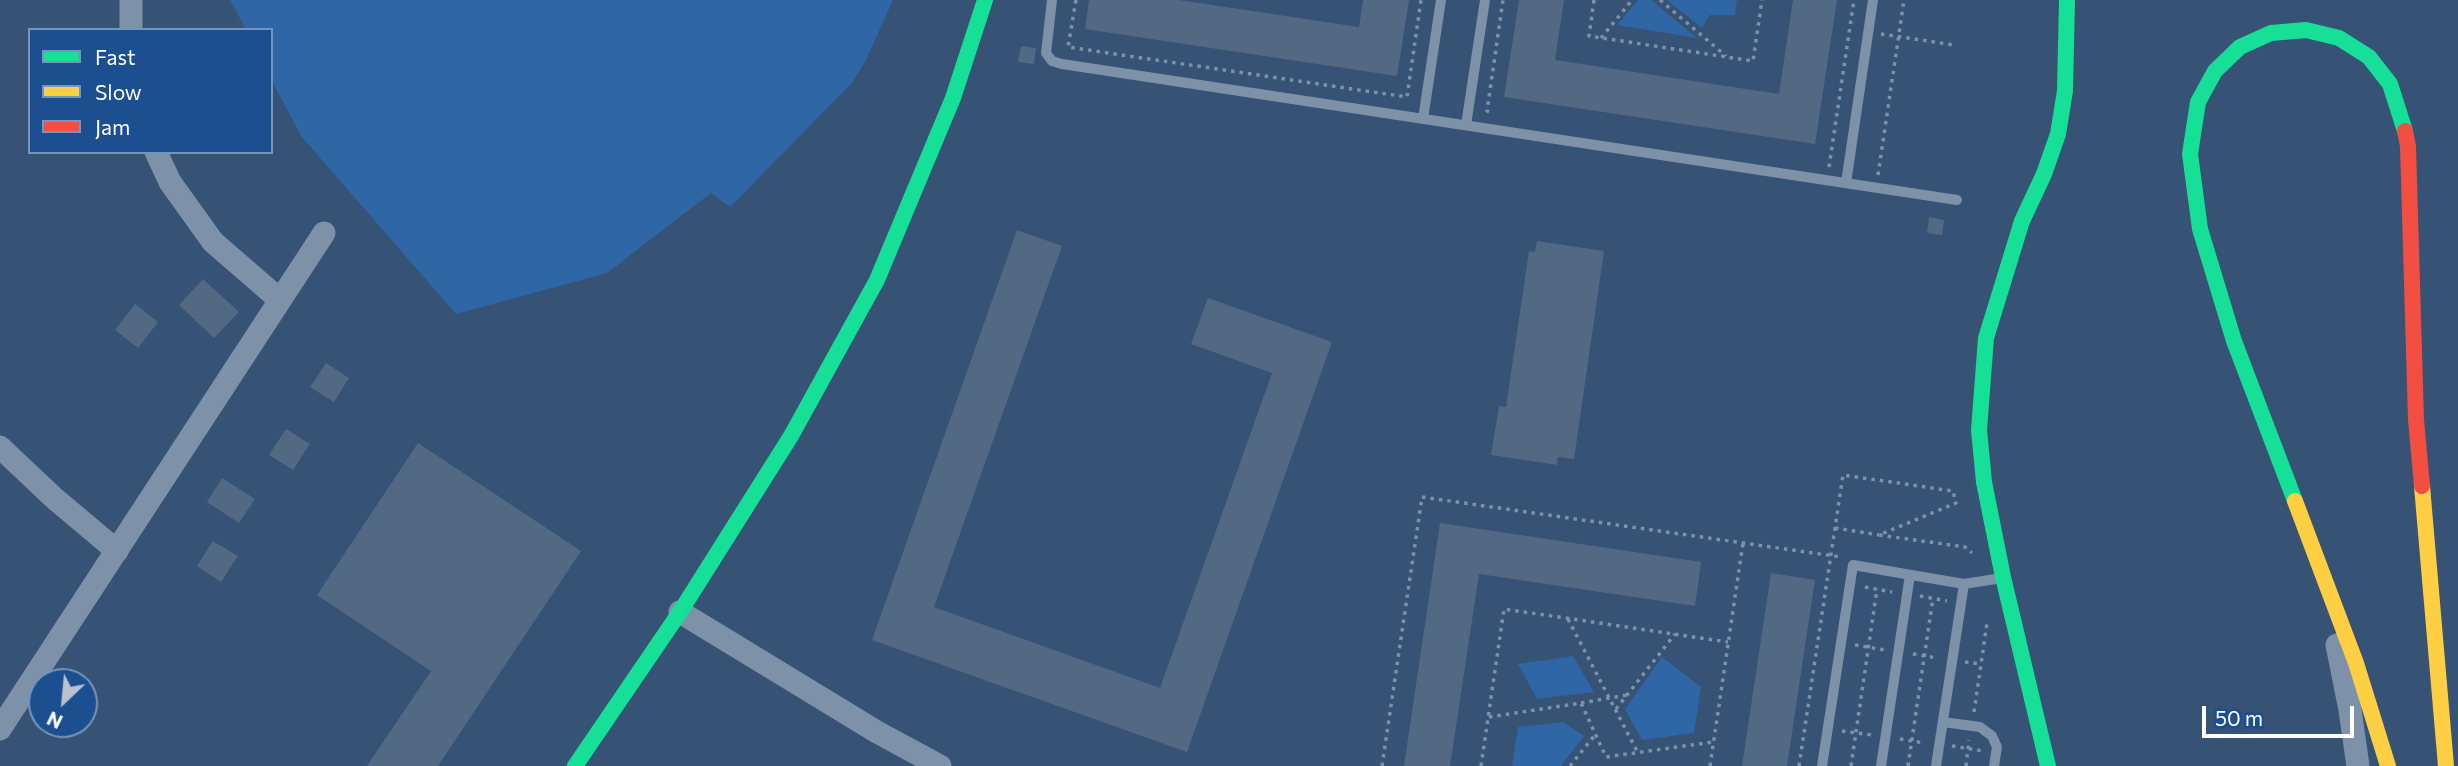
<!DOCTYPE html>
<style>
body{margin:0}
#map{position:relative;width:2458px;height:766px;overflow:hidden;background:#365274;font-family:Commissioner,sans-serif}
canvas{display:block}
.legend{position:absolute;left:28px;top:28px;width:245px;height:126px;box-sizing:border-box;background:#1b4f8f;border:2px solid #7695bc;margin:0;padding:9px 12px;list-style:none;font-size:21px;color:#fff}
.legend li{display:flex;align-items:center;gap:14px;height:35px}
.legend b{width:35px;border:2px solid #7695bc}
.north{position:absolute;left:28px;top:668px;width:70px;height:70px;box-sizing:border-box;background:#1b4f8f;border:2px solid #7695bc;border-radius:50%;rotate:206deg;font-size:19px;font-weight:700;line-height:28px;text-align:center;color:#fff}
.north::after{content:'';display:block;margin:auto;width:24px;height:32px;background:#b9c2ce;clip-path:polygon(50% 0,100% 100%,50% 72%,0 100%)}
.scale{position:absolute;left:2202px;top:706px;width:152px;height:32px;box-sizing:border-box;border:4px solid #fff;border-top:0;padding-left:9px;font-size:21px;line-height:24px;white-space:nowrap;color:#fff;-webkit-text-stroke:5px #1b4f8f;paint-order:stroke}
</style>
<div id="map">
<canvas width="2458" height="766"></canvas>
<ul class="legend">
<li><b style="height:9px;background:#16e098"></b>Fast</li>
<li><b style="height:9px;background:#ffcf43"></b>Slow</li>
<li><b style="height:9px;background:#f24e42"></b>Jam</li>
</ul>
<div class="north">N</div>
<div class="scale">50 m</div>
</div>
<script>
const ctx = document.querySelector('canvas').getContext('2d');
ctx.lineJoin = 'round';
function paint(path, color) {
  ctx.fillStyle = color;
  ctx.fill(path, 'evenodd');
}
function toPath(rows) {
  const path = new Path2D();
  for (const r of rows) {
    path.moveTo(r[0], r[1]);
    for (let i = 2; i < r.length; i += 2) path.lineTo(r[i], r[i + 1]);
  }
  return path;
}
function strokePath(path, color, width, dash) {
  ctx.strokeStyle = color;
  ctx.lineWidth = width;
  ctx.lineCap = dash ? 'butt' : 'round';
  ctx.setLineDash(dash || []);
  ctx.stroke(path);
}
const green = toPath([
 [230,0,893,0,866,60,852,83,730,207,711,193,607,273,456,314,301,136,271,79,271,30,246,30],
 [1638,0,1651,0,1697,38,1617,25],
 [1667,0,1737,0,1735,15,1710,15,1702,28],
 [1573,656,1594,692,1537,699,1518,664],
 [1662,657,1701,687,1694,733,1642,740,1625,709],
 [1563,722,1584,736,1561,766,1512,766,1518,727]
]);
const building = toPath([
 [1089,0,1179,0,1359,27,1363,0,1409,0,1397,76,1085,29],
 [1519,0,1564,0,1555,60,1779,94,1793,0,1837,0,1815,144,1504,97],
 [1021,46,1036,48,1034,64,1018,62],
 [1929,217,1944,220,1942,235,1927,233],
 [1017,230,1062,246,934,607,1160,688,1272,373,1191,344,1208,298,1332,342,1187,752,872,640],
 [1537,241,1604,251,1574,459,1558,457,1557,465,1491,455,1499,406,1506,407,1529,251,1535,252],
 [203,279,239,312,214,338,179,305],
 [135,304,158,322,138,348,115,330],
 [326,363,349,378,334,402,310,387],
 [286,429,310,444,293,470,269,455],
 [418,443,581,551,438,766,367,766,431,671,317,595],
 [222,478,255,499,239,523,207,502],
 [1440,523,1701,562,1695,606,1479,574,1450,766,1404,766],
 [213,541,238,556,221,582,197,566],
 [1771,573,1815,580,1787,766,1742,766]
]);
const path = toPath([
 [1076,0,1068,47,1407,97,1421,0],
 [1594,0,1589,36,1753,61,1762,0],
 [1660,0,1726,56],
 [1881,34,1954,45],
 [1601,38,1632,0],
 [1489,112,1487,111,1503,0],
 [1829,167,1854,0],
 [1878,175,1904,0],
 [1835,528,1879,535],
 [1865,587,1892,592],
 [1920,596,1947,601],
 [1568,619,1638,753],
 [1855,645,1885,650],
 [1913,654,1937,658],
 [1965,662,1981,664],
 [1581,703,1627,695],
 [1616,709,1675,634],
 [1974,712,1987,623],
 [1489,717,1581,703,1606,757,1713,742],
 [1842,731,1872,735],
 [1900,739,1924,743],
 [1952,746,1983,751],
 [1382,766,1422,497,1841,557],
 [1481,766,1504,609,1728,642],
 [1570,766,1595,735],
 [1710,766,1743,543],
 [1799,766,1843,475,1953,491,1956,503,1879,535,1965,547,1972,553],
 [1851,766,1877,589],
 [1908,766,1933,598],
 [1966,766,1969,740]
]);
const lane = toPath([
 [1052,0,1046,53,1052,61,1062,64,1957,200],
 [1423,119,1441,0],
 [1466,125,1485,0],
 [1846,183,1873,0],
 [1943,722,1980,727,1992,736,1997,747,1994,766],
 [1822,766,1853,565,1964,584,2002,578],
 [1881,766,1910,575],
 [1936,766,1964,584]
]);
const street = toPath([
 [131,30,131,0],
 [156,152,170,182,213,242,280,300],
 [0,447,54,498,117,551],
 [680,612,877,732,940,766],
 [2337,645,2350,710,2358,766],
 [0,729,324,233]
]);
const fast = toPath([
 [2295,501,2234,341,2200,229,2190,154,2198,102,2215,71,2240,47,2271,33,2306,30,2339,38,2369,57,2390,84,2405,131],
 [575,766,680,612,791,436,877,280,953,98,985,0],
 [2048,766,2003,577,1984,482,1979,430,1986,338,2022,221,2044,174,2058,134,2065,91,2067,0]
]);
const slow = toPath([
 [2422,486,2446,766],
 [2295,501,2356,663,2388,766]
]);
const jam = toPath([
 [2405,131,2408,146,2416,420,2422,486]
]);
paint(green, '#2f66a5');
paint(building, '#526984');
strokePath(path, '#7d92a8', 3.5, [3.5, 5]);
strokePath(lane, '#7d92a8', 10);
strokePath(street, '#7d92a8', 23);
strokePath(fast, '#16e098', 16);
strokePath(slow, '#ffcf43', 16);
strokePath(jam, '#f24e42', 16);
</script>
